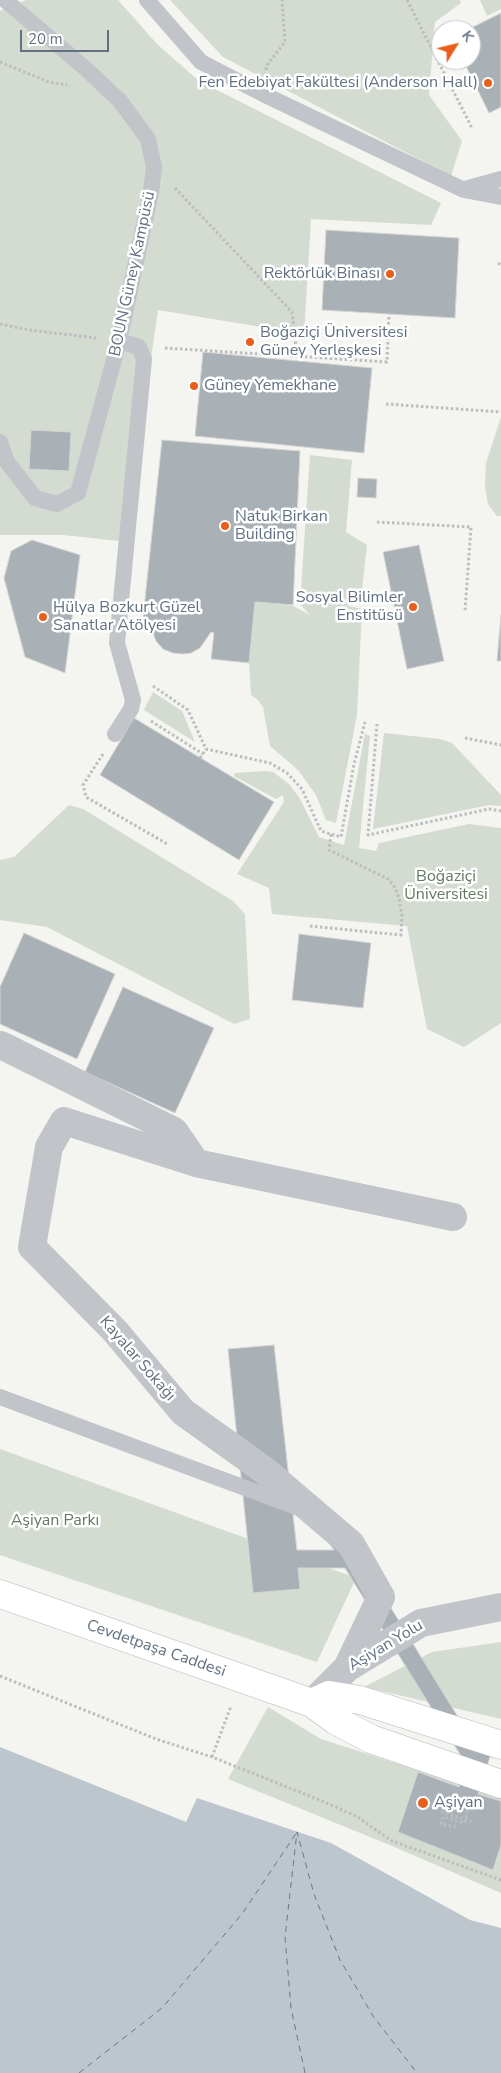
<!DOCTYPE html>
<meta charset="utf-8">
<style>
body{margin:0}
#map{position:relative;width:501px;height:2073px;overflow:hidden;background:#f4f4f0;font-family:"Nunito Sans",sans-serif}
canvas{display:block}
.north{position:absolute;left:431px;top:20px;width:50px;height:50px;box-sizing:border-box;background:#fff;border:1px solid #c0c6cd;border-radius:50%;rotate:54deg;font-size:14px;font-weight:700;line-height:20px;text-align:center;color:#627182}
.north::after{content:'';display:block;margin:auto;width:18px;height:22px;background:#e85f1c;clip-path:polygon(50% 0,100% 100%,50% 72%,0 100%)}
.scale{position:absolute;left:20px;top:30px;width:89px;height:22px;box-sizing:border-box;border:2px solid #627182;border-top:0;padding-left:6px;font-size:15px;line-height:18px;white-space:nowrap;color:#627182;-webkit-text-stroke:4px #fff;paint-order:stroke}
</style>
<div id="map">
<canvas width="501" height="2073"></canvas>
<div class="north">K</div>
<div class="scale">20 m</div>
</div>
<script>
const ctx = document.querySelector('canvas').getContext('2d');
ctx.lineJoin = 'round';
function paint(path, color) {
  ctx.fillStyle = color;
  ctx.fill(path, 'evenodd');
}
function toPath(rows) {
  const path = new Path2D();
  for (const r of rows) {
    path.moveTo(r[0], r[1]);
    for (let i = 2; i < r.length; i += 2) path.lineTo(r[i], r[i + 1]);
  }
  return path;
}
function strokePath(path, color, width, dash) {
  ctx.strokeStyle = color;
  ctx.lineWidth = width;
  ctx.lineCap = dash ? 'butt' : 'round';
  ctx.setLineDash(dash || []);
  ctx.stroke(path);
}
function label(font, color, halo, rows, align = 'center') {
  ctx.font = font + ' "Nunito Sans",sans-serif';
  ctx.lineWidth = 5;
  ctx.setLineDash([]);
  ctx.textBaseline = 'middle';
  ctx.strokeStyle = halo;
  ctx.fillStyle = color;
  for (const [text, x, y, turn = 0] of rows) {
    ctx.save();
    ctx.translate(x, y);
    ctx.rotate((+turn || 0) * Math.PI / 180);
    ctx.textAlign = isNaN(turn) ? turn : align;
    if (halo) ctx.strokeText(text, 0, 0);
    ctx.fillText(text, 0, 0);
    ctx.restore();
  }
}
const green = toPath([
 [26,0,118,0,158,45,199,81,441,203,431,225,311,219,304,334,158,310,140,434,119,541,63,535,0,535,0,11],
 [170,0,460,0,461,3,435,22,429,95,462,141,451,176,223,57],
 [480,0,501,0,501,9,487,16],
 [501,417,501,516,497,516,488,504,485,487,486,463],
 [310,455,352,460,346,532,367,545,362,589,350,588,348,606,362,609,357,715,336,823,326,820,316,795,298,770,270,746,263,707,258,700,251,695,249,663,255,602,293,606,310,615,300,604],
 [153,692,182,711,195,742,144,710],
 [384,733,440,739,452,743,501,795,501,806,489,805,373,829],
 [365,734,370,736,359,848,376,851,379,843,469,824,501,828,501,1023,464,1047,427,1029,407,926,272,914,269,888,237,874,284,802,283,795,276,799,234,776,235,773,264,771,273,772,289,784,299,797,319,837,344,845],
 [69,805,83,809,233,901,245,914,250,1019,234,1024,47,927,0,920,0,860,14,857],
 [0,1449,356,1578,317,1662,0,1555],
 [501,1642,501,1719,364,1687,432,1652],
 [268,1707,321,1739,501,1797,501,1893,392,1846,228,1779]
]);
const water = toPath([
 [0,1747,186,1822,197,1798,331,1843,470,1920,501,1928,501,2073,0,2073]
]);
const ferry = toPath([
 [79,2073,162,2008,242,1914,297,1832],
 [305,2073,291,2008,285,1937,297,1832,314,1894,340,1960,373,2016,417,2073]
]);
const building = toPath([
 [501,13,501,107,489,113,463,60,471,60,471,30,467,30,501,13],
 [326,230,459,238,455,318,322,310,326,230],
 [203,352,372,368,364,453,195,436,203,352],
 [31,430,71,432,69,471,29,469,31,430],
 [162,440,300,451,293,605,255,602,249,663,211,659,214,633,211,632,200,648,191,653,182,654,173,653,163,649,156,641,151,628,142,627,162,440],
 [358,478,377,479,376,498,357,497,358,478],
 [32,540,80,555,65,673,25,657,4,578,11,551,32,540],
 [419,545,444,661,407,669,383,552,419,545],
 [501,615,501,661,497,661,501,615],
 [134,718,274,802,239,860,100,775,134,718],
 [24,933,115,974,77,1059,0,1024,0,987,24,933],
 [299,934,371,943,363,1008,292,1000,299,934],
 [123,987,214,1028,175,1113,85,1072,123,987],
 [274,1345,297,1550,334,1550,326,1539,343,1530,474,1743,497,1735,478,1794,501,1801,501,1845,493,1870,398,1832,418,1772,459,1787,466,1764,345,1568,298,1568,300,1589,253,1593,228,1349,274,1345]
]);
const path = toPath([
 [407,0,472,128],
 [0,62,49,82,67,85],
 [266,70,267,65,285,42,282,0],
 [175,188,292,312,297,356],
 [498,263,501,265],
 [0,324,30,330,96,338],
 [165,348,387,362,389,314],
 [386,404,501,412],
 [377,522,471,527,465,611],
 [153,686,188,710,206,749,270,763,287,773,302,789,321,831,341,837,354,764,365,722],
 [151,721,203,754],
 [377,724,368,835,489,809,501,811],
 [465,738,501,745],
 [103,754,83,785,86,797,169,845],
 [200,758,206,749],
 [310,926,401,935,402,916,399,898,394,886,388,879,329,850,331,834],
 [0,1676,156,1739,212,1757,317,1799,356,1816,392,1841,501,1880],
 [212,1757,231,1706],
 [441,1812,474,1822],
 [456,1827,441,1824,443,1817,464,1823,470,1804]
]);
const lane = toPath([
 [147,0,201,62,265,95,464,190,501,197],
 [468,188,501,179],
 [0,442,7,462,35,498,57,504,78,493,119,341,151,192,154,167,148,139,120,101,86,69,5,0],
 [115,734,131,709,133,700,117,643,144,359,139,347,119,341],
 [0,1397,299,1508]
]);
const street = toPath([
 [1,1045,174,1131,196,1163],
 [347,1668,381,1597,351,1544,264,1470,183,1412,115,1331,32,1247,49,1147,64,1121,196,1163,453,1217],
 [312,1703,347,1668,421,1623,501,1607]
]);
const primary = toPath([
 [0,1594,312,1703,335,1720,371,1739,501,1784],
 [312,1703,329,1695,360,1700,501,1745]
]);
const markers = [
 [488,83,5,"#e85f1c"],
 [390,274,5,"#e85f1c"],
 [250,342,5,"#e85f1c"],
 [194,386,5,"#e85f1c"],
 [225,526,5,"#e85f1c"],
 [413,607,5,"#e85f1c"],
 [43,617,5,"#e85f1c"],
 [423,1803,6,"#e85f1c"]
];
const poiNames = [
 ["Fen Edebiyat Fakültesi (Anderson Hall)",478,83,"right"],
 ["Rektörlük Binası",380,274,"right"],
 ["Boğaziçi Üniversitesi",260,333],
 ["Güney Yerleşkesi",260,351],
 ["Güney Yemekhane",204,386],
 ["Natuk Birkan",235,517],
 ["Building",235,535],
 ["Sosyal Bilimler",403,598,"right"],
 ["Enstitüsü",403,616,"right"],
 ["Hülya Bozkurt Güzel",53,608],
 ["Sanatlar Atölyesi",53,626],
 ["Aşiyan",434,1803]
];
const streetNames = [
 ["BOUN Güney Kampüsü",133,274,-78],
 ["Kayalar Sokağı",137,1359,49],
 ["Aşiyan Yolu",386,1646,-31],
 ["Cevdetpaşa Caddesi",156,1649,19]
];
const parkNames = [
 ["Boğaziçi",446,877],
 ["Üniversitesi",446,895],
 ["Aşiyan Parkı",55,1521]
];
paint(green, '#d4dbd1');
paint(water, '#bcc6cc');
strokePath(ferry, '#637a86', 1, [6, 5]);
paint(building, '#a9b1b7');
strokePath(building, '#d5d5d3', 1);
strokePath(primary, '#b4b8bc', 29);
strokePath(path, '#bbbdbf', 3, [2.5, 2.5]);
strokePath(lane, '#c1c4c8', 16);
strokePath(street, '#c1c4c8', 28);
strokePath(primary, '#fff', 28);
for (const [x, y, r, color] of markers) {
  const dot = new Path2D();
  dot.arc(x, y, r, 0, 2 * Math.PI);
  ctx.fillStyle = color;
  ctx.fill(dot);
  strokePath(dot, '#fff', 2);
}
label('16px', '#627182', '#fff', poiNames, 'left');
label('16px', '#627182', '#fff', streetNames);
label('16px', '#647961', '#fff', parkNames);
</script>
